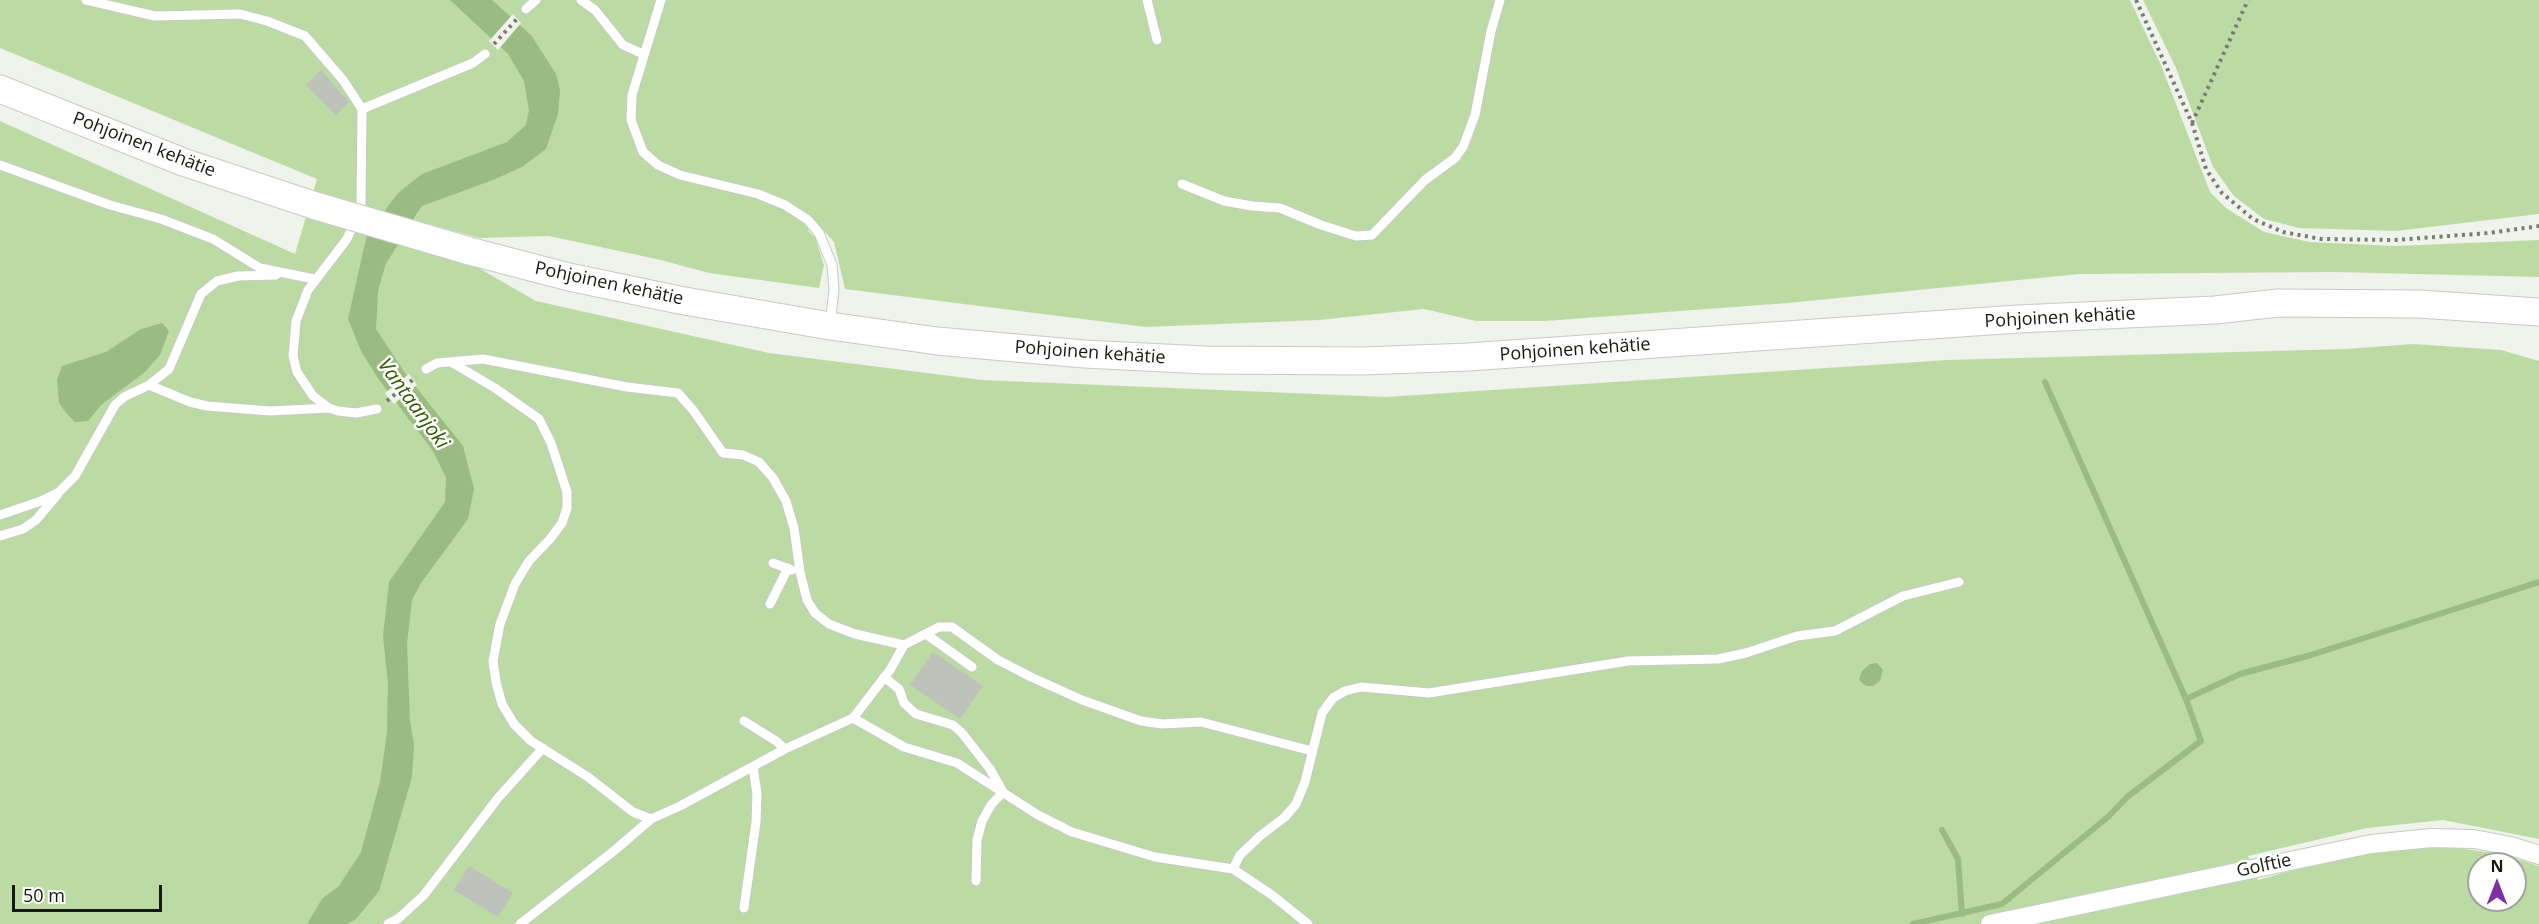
<!DOCTYPE html>
<meta charset="utf-8">
<style>
body{margin:0}
#map{position:relative;width:2539px;height:924px;overflow:hidden;background:#eff3eb;font-family:"Open Sans",sans-serif}
canvas{display:block}
.north{position:absolute;left:2467px;top:852px;width:60px;height:60px;box-sizing:border-box;background:#fefffd;border:2px solid #a1a3a0;border-radius:50%;rotate:0deg;font-size:16px;font-weight:700;line-height:24px;text-align:center;color:#161815}
.north::after{content:'';display:block;margin:auto;width:21px;height:27px;background:#7c30a2;clip-path:polygon(50% 0,100% 100%,50% 72%,0 100%)}
.scale{position:absolute;left:12px;top:885px;width:150px;height:27px;box-sizing:border-box;border:3px solid #161815;border-top:0;padding-left:8px;font-size:18px;line-height:21px;white-space:nowrap;color:#161815;-webkit-text-stroke:4px #fefffd;paint-order:stroke}
</style>
<div id="map">
<canvas width="2539" height="924"></canvas>
<div class="north">N</div>
<div class="scale">50 m</div>
</div>
<script>
const ctx = document.querySelector('canvas').getContext('2d');
ctx.lineJoin = 'round';
function paint(path, color) {
  ctx.fillStyle = color;
  ctx.fill(path, 'evenodd');
}
function toPath(rows) {
  const path = new Path2D();
  for (const r of rows) {
    path.moveTo(r[0], r[1]);
    for (let i = 2; i < r.length; i += 2) path.lineTo(r[i], r[i + 1]);
  }
  return path;
}
function strokePath(path, color, width, dash) {
  ctx.strokeStyle = color;
  ctx.lineWidth = width;
  ctx.lineCap = dash ? 'butt' : 'round';
  ctx.setLineDash(dash || []);
  ctx.stroke(path);
}
function label(font, color, halo, rows, align = 'center') {
  ctx.font = font + ' "Open Sans",sans-serif';
  ctx.lineWidth = 5;
  ctx.setLineDash([]);
  ctx.textBaseline = 'middle';
  ctx.strokeStyle = halo;
  ctx.fillStyle = color;
  for (const [text, x, y, turn = 0] of rows) {
    ctx.save();
    ctx.translate(x, y);
    ctx.rotate((+turn || 0) * Math.PI / 180);
    ctx.textAlign = isNaN(turn) ? turn : align;
    if (halo) ctx.strokeText(text, 0, 0);
    ctx.fillText(text, 0, 0);
    ctx.restore();
  }
}
const green = toPath([
 [0,0,2130,0,2161,65,2210,192,2226,208,2264,232,2310,242,2395,246,2539,240,2539,277,2334,272,2079,274,1788,303,1545,321,1476,321,1424,309,1319,320,1146,327,845,289,834,242,824,231,807,230,815,237,824,265,819,288,709,273,661,260,549,236,480,238,414,220,422,206,434,200,496,179,522,167,507,142,398,193,378,293,386,264,398,244,475,266,536,301,769,353,982,380,1386,397,1948,360,2346,349,2413,344,2501,350,2539,361,2539,839,2443,820,2367,828,2248,856,2258,880,2323,862,2392,849,2452,847,2505,855,2539,866,2539,924,0,924,0,121,295,254,317,179,0,48],
 [2479,864,2515,864,2515,900,2479,900],
 [2143,0,2539,0,2539,214,2396,231,2299,228,2264,219,2234,196,2213,167,2176,68]
]);
const water = toPath([
 [450,0,492,0,531,35,556,74,560,90,558,114,546,149,522,167,496,179,422,206,386,264,378,292,376,329,407,376,463,446,474,489,468,519,421,583,412,600,407,644,410,721,414,745,412,777,379,891,356,919,347,924,307,924,322,899,339,886,361,852,380,782,387,732,388,683,383,636,389,582,445,502,446,478,433,451,377,377,361,351,348,319,367,234,398,193,422,174,507,142,526,125,529,110,524,81,508,54],
 [162,323,169,331,160,355,145,372,101,405,88,421,75,422,67,414,59,403,57,380,62,366,106,352,141,329],
 [1877,663,1883,670,1880,681,1873,686,1866,686,1859,680,1862,671,1870,664]
]);
const pier = toPath([
 [513,14,521,23,498,50,489,41],
 [409,374,417,385,394,404,385,393]
]);
const stream = toPath([
 [2045,382,2186,699],
 [1942,830,1958,859,1962,914],
 [1913,924,2002,904,2109,816,2127,797,2201,741,2186,699,2240,674,2311,655,2539,582]
]);
const building = toPath([
 [321,70,349,102,336,115,306,85],
 [933,652,983,686,960,719,910,685],
 [469,866,513,893,498,917,454,890]
]);
const path = toPath([
 [2136,0,2192,123,2206,169,2222,193,2253,219,2283,232,2321,239,2395,240,2489,233,2539,226],
 [494,44,517,19],
 [2192,123,2248,0],
 [387,401,416,377]
]);
const service = toPath([
 [86,0,155,16,240,14,267,21,305,36,343,80,362,109],
 [581,0,595,10,623,45,643,54],
 [661,0,632,95,631,120,643,152,658,165,680,175,758,194,785,205,808,220,819,233,832,265,834,290,830,324],
 [1147,0,1157,40],
 [526,9,536,0],
 [0,165,110,205,161,219,213,239,260,268,314,279],
 [1182,184,1224,201,1252,206,1280,208,1321,225,1356,236,1372,235,1425,180,1455,158,1463,147,1475,115,1491,31,1500,0],
 [451,362,495,388,539,419,551,443,567,492,567,508,562,523,550,539,529,561,515,584,500,624,493,661,496,682,502,704,514,724,531,741,588,777,633,812,651,819],
 [426,369,437,363,483,359,627,387,678,393,693,410,723,453,743,455,759,462,773,478,786,501,794,528,800,572,807,600,815,613,829,624,855,634,904,645,939,627,952,627,998,660,1031,677,1082,700,1141,721,1162,724,1201,722,1312,751],
 [149,385,169,369,201,294,217,281,238,276,276,275],
 [377,409,356,413,338,411,329,408,313,396,297,372,293,356,296,321,308,290,347,239,361,208,362,109,473,63,485,54],
 [0,515,41,501,59,492,75,476,115,405,124,397,149,385,190,402,207,406,270,411,329,408],
 [0,536,23,529,36,520,58,494],
 [773,563,792,570],
 [770,604,788,568],
 [926,634,972,667],
 [884,677,899,689,904,703,916,714,953,725,962,733,990,769,1003,792,991,805,982,821,977,840,976,881],
 [853,718,890,670,904,645],
 [744,721,776,741,785,749],
 [1233,869,1240,855,1260,836,1285,817,1296,804,1305,782,1322,713,1333,698,1345,691,1361,687,1429,693,1628,661,1718,659,1746,653,1797,636,1835,631,1903,596,1959,582],
 [744,908,756,822,757,794,753,767],
 [388,924,399,918,424,895,498,798,543,748],
 [520,924,615,850,651,819,680,806,785,749,853,718,904,747,957,763,1038,815,1072,832,1155,857,1233,869,1272,895,1308,924]
]);
const minor = toPath([
 [1990,924,2371,844,2431,838,2474,839,2511,846,2539,855]
]);
const secondary = toPath([
 [0,89,183,162,316,206],
 [473,252,569,277,679,300,830,326,937,341,1084,354,1205,360,1363,361,1468,357,2018,319,2215,310,2278,303,2419,304,2539,312]
]);
const secondaryBridge = toPath([
 [316,206,473,252]
]);
const streetNames = [
 ["Pohjoinen kehätie",144,145,21],
 ["Pohjoinen kehätie",609,284,12],
 ["Pohjoinen kehätie",2060,318,-3],
 ["Pohjoinen kehätie",1575,350,-4],
 ["Pohjoinen kehätie",1090,353,4],
 ["Golftie",2264,866,-12]
];
const waterNames = [
 ["Vantaanjoki",413,404,54]
];
paint(green, '#bcdba4');
paint(water, '#9abb81');
paint(pier, '#eff3eb');
strokePath(stream, '#9abb81', 6);
paint(building, '#bec2bb');
strokePath(service, '#c6cac3', 11);
strokePath(minor, '#c6cac3', 20);
strokePath(secondary, '#c6cac3', 29);
strokePath(path, '#797b76', 4, [3, 4.5]);
strokePath(service, '#fff', 9);
strokePath(minor, '#fff', 18);
strokePath(secondary, '#fff', 27);
strokePath(secondaryBridge, '#c6cac3', 29, []);
strokePath(secondaryBridge, '#fff', 27);
label('18px', '#161815', '#fefffd', streetNames);
label('italic 20px', '#325800', '#fefffd', waterNames);
</script>
